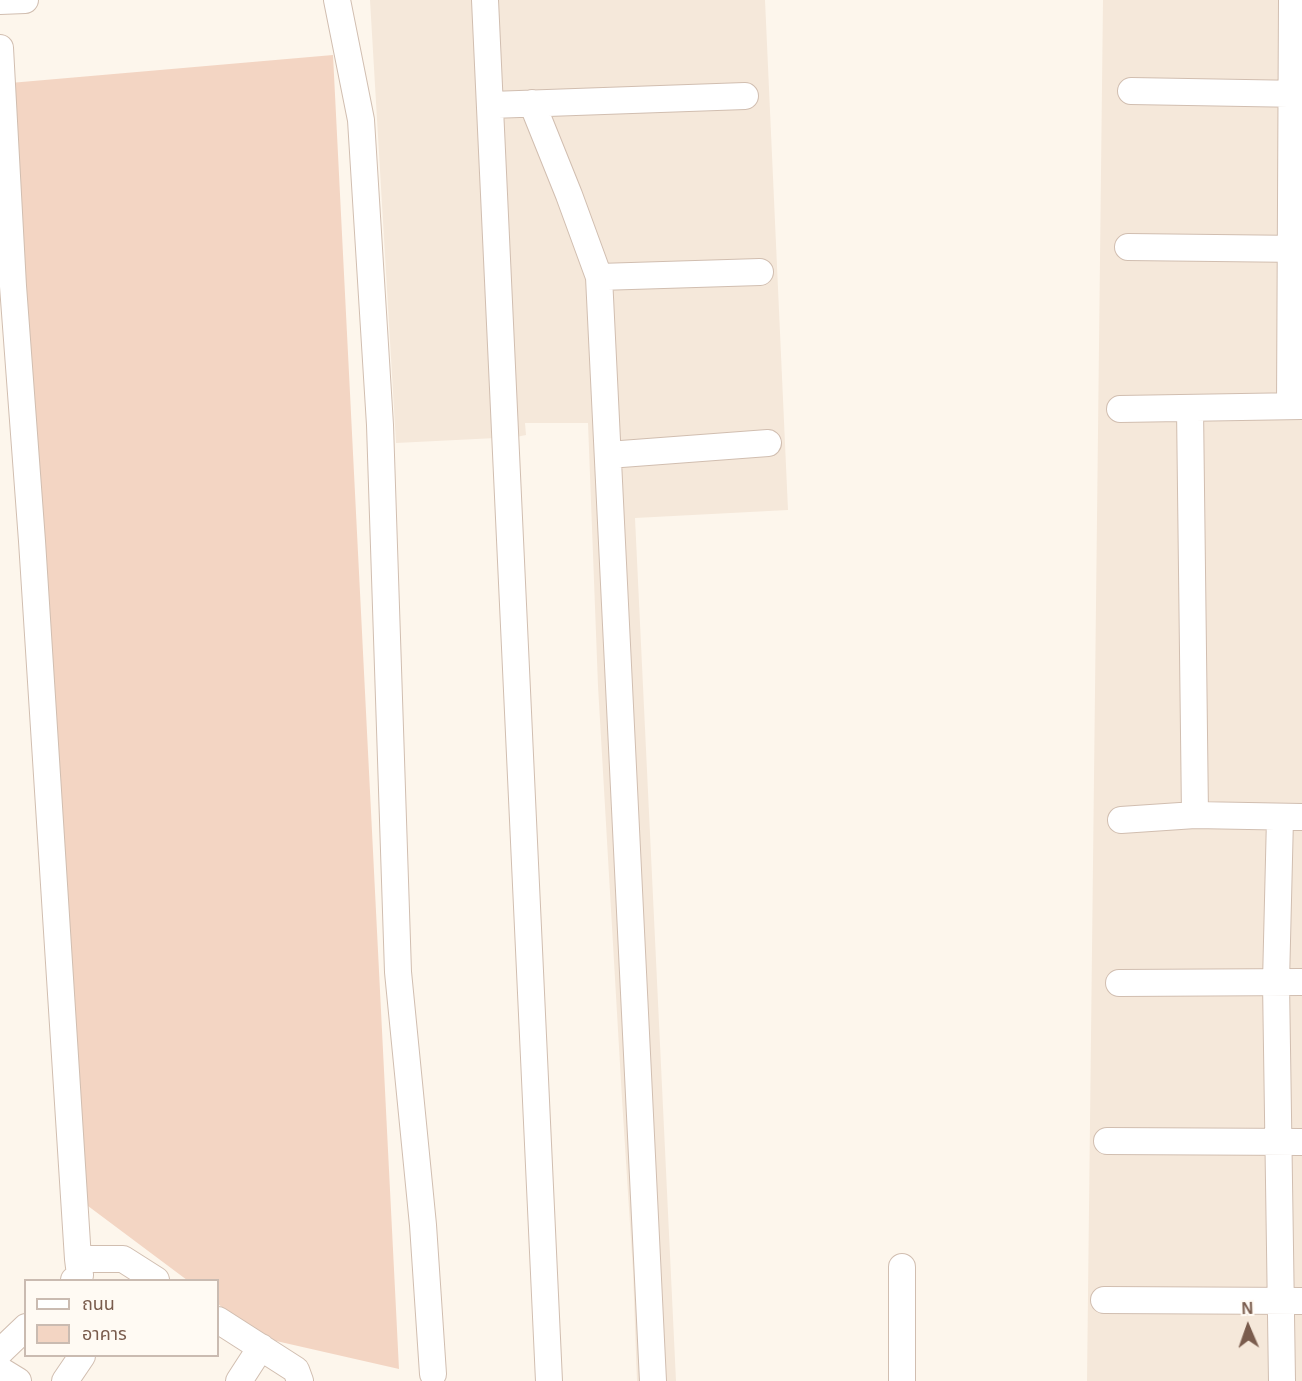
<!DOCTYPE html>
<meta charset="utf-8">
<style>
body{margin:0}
#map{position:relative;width:1302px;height:1381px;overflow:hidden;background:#fdf6ec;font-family:Arial,"Noto Sans Thai",sans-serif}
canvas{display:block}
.legend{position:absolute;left:24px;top:1279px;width:195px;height:78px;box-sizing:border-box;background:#fffaf3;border:2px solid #cabbb1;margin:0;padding:8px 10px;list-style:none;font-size:18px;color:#7a5c4d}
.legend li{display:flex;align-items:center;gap:12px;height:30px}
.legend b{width:30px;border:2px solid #cabbb1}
.north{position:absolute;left:1218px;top:1297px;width:60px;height:60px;-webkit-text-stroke:4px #fffaf3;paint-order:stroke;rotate:358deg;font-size:16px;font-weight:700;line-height:24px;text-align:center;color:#7a5c4d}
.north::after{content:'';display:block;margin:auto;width:21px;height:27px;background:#7a5c4d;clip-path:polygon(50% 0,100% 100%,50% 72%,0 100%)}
</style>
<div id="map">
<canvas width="1302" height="1381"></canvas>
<ul class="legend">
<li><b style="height:8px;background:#fff"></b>ถนน</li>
<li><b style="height:16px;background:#f3d5c3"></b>อาคาร</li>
</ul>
<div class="north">N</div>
</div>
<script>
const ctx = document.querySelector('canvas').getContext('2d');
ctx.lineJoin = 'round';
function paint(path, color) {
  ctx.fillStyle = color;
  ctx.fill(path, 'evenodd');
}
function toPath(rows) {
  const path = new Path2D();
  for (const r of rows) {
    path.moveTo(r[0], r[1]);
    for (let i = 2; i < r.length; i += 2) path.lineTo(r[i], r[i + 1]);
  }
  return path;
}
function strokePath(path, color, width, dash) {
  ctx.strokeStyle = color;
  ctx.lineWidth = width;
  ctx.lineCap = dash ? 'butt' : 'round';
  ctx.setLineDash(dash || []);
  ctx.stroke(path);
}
const residential = toPath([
 [370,0,765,0,788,510,635,518,676,1381,637,1381,633,1271,622,1099,598,686,588,423,525,423,526,435,516,437,396,443],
 [1103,0,1302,0,1302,1381,1087,1381]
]);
const building = toPath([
 [333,55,399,1369,263,1338,218,1304,218,1280,187,1280,80,1200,10,83]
]);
const minor = toPath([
 [337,0,361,120,380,425,398,972,423,1225,433,1374],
 [485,0,549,1381],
 [0,1,25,0],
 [0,48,13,286,32,541,78,1259],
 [1131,91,1302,94],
 [532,103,569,195,599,277,653,1381],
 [491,105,745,96],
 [1128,247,1302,249],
 [599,277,760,272],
 [1290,406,1292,0],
 [1190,408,1195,815],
 [1120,409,1302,406],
 [608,455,768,443],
 [1280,818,1276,982,1282,1381],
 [1121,820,1195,815,1302,817],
 [1119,983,1302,982],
 [1107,1141,1302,1142],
 [74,1280,80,1275,78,1259,123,1259,156,1280],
 [1104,1300,1302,1301],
 [218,1320,296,1370,300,1381],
 [0,1352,26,1327],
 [0,1370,18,1381],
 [65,1381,82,1356],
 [239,1381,261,1347],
 [902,1381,902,1267]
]);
paint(residential, '#f5e8da');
paint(building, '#f3d5c3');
strokePath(minor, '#d1beb0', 28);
strokePath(minor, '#fff', 26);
</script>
